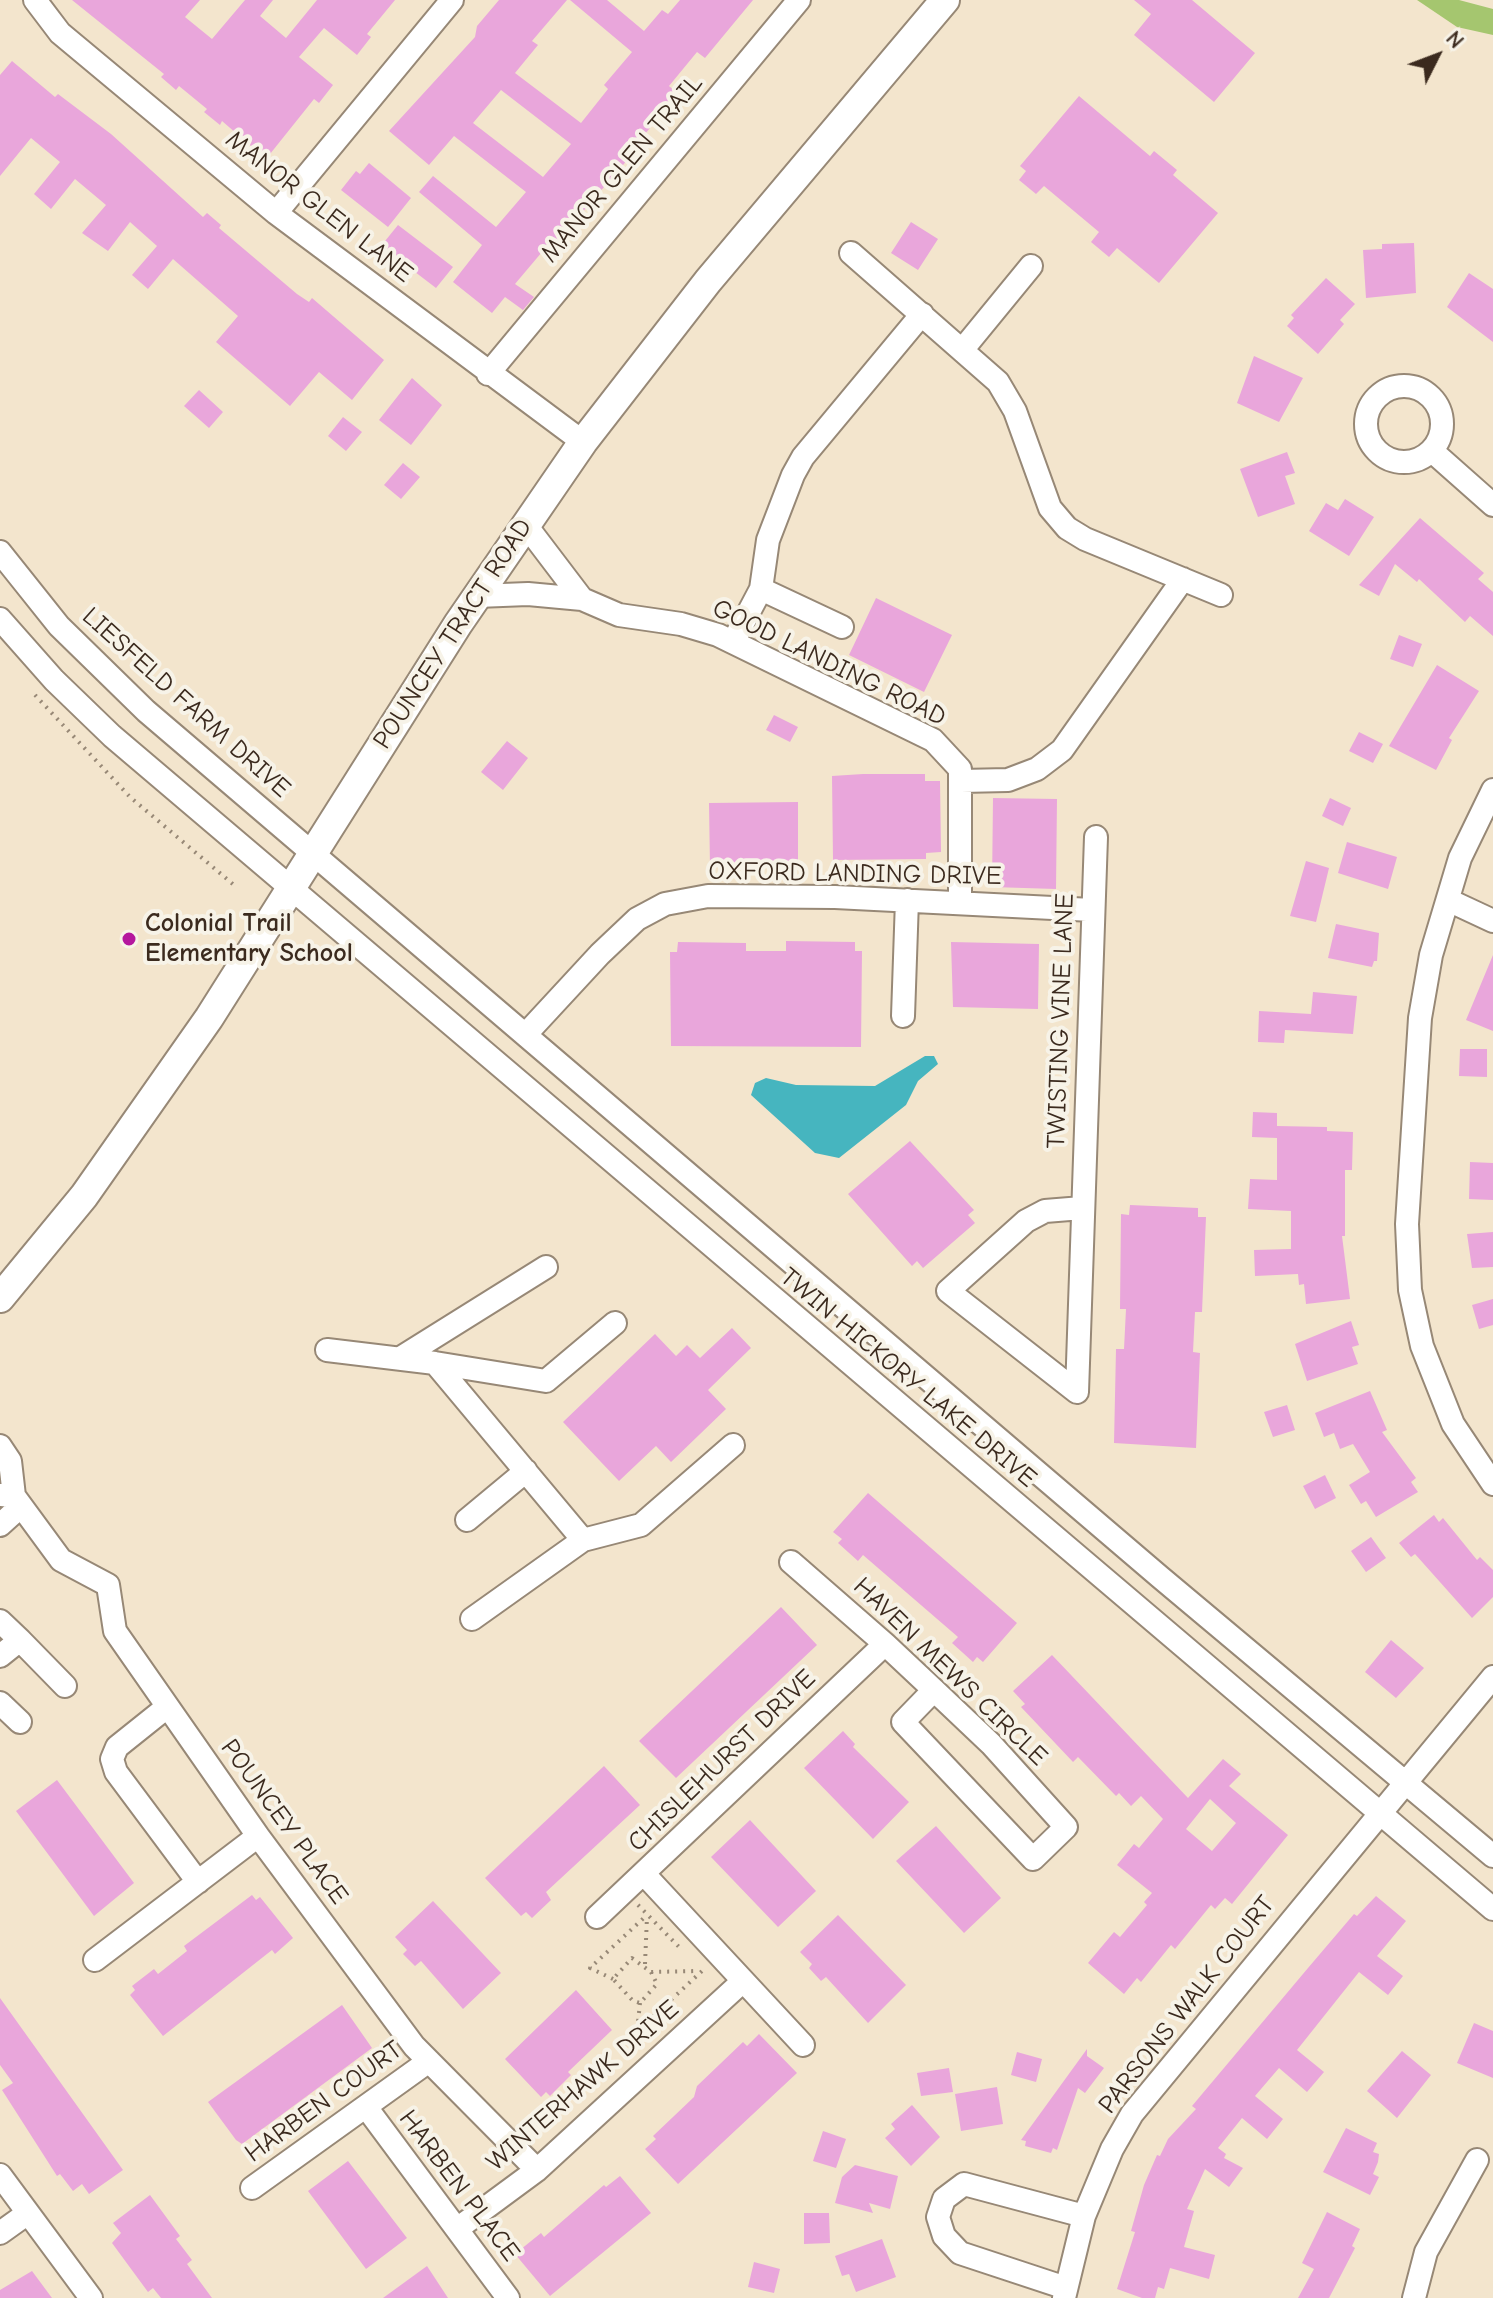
<!DOCTYPE html>
<style>
body{margin:0}
#map{position:relative;width:1493px;height:2298px;overflow:hidden;background:#f3e5cd;font-family:"Comic Neue",sans-serif}
canvas{display:block}
.north{position:absolute;left:1397px;top:16px;width:80px;height:80px;-webkit-text-stroke:6px #f7f3e8;paint-order:stroke;rotate:48deg;font-size:22px;font-weight:700;line-height:32px;text-align:center;color:#3b2a1e}
.north::after{content:'';display:block;margin:auto;width:28px;height:36px;background:#3b2a1e;clip-path:polygon(50% 0,100% 100%,50% 72%,0 100%)}
</style>
<div id="map">
<canvas width="1493" height="2298"></canvas>
<div class="north">N</div>
</div>
<script>
const ctx = document.querySelector('canvas').getContext('2d');
ctx.lineJoin = 'round';
function paint(path, color) {
  ctx.fillStyle = color;
  ctx.fill(path, 'evenodd');
}
function toPath(rows) {
  const path = new Path2D();
  for (const r of rows) {
    if (r.length === 3) {
      path.moveTo(r[0] + r[2], r[1]);
      path.arc(r[0], r[1], r[2], 0, 2 * Math.PI);
      continue;
    }
    path.moveTo(r[0], r[1]);
    for (let i = 2; i < r.length; i += 2) path.lineTo(r[i], r[i + 1]);
  }
  return path;
}
function strokePath(path, color, width, dash) {
  ctx.strokeStyle = color;
  ctx.lineWidth = width;
  ctx.lineCap = dash ? 'butt' : 'round';
  ctx.setLineDash(dash || []);
  ctx.stroke(path);
}
function label(font, color, halo, rows, align = 'center') {
  ctx.font = font + ' "Comic Neue",sans-serif';
  ctx.lineWidth = 8;
  ctx.setLineDash([]);
  ctx.textBaseline = 'middle';
  ctx.strokeStyle = halo;
  ctx.fillStyle = color;
  for (const [text, x, y, turn = 0] of rows) {
    ctx.save();
    ctx.translate(x, y);
    ctx.rotate((+turn || 0) * Math.PI / 180);
    ctx.textAlign = isNaN(turn) ? turn : align;
    if (halo) ctx.strokeText(text, 0, 0);
    ctx.fillText(text, 0, 0);
    ctx.restore();
  }
}
const green = toPath([
 [1417,0,1459,0,1493,9,1493,35,1457,27]
]);
const water = toPath([
 [925,1056,934,1056,938,1064,918,1081,906,1105,839,1158,815,1153,751,1095,755,1083,766,1078,796,1085,875,1086]
]);
const building = toPath([
 [72,0,200,0,185,17,212,39,245,0,273,0,260,16,286,38,317,0,395,0,367,34,371,37,357,55,324,28,299,57,333,85,319,103,314,99,266,159,222,121,220,125,204,112,207,109,179,86,176,90,161,77,164,74],
 [499,0,567,0,532,41,538,45,515,73,581,123,608,89,604,85,632,52,570,0,607,0,644,31,662,10,668,14,680,0,753,0,705,58,697,52,669,86,678,94,645,134,648,136,548,252,542,252,515,284,534,297,523,310,505,297,492,313,453,282,482,245,419,192,433,176,496,227,526,192,454,136,429,165,389,131,475,37,477,26],
 [501,90,571,144,543,177,473,123],
 [1134,0,1192,0,1255,53,1214,102,1134,35,1151,14],
 [12,61,55,97,58,94,111,134,203,217,207,213,221,225,219,228,297,294,309,302,312,298,384,360,352,400,319,372,290,406,216,342,238,316,173,259,148,289,132,275,157,246,130,222,108,251,82,233,106,205,75,179,51,209,34,194,60,162,31,138,0,176,0,75],
 [1079,96,1150,156,1154,151,1177,170,1173,175,1218,213,1159,283,1117,248,1109,257,1091,242,1099,232,1044,186,1036,194,1019,180,1026,171,1020,166],
 [369,163,411,198,388,227,341,190,356,171,360,174],
 [911,222,938,239,918,270,891,253],
 [398,225,453,267,436,288,381,246],
 [1414,243,1416,293,1366,298,1363,250,1382,249,1382,244],
 [1469,273,1493,289,1493,342,1447,307],
 [1326,278,1355,304,1340,320,1344,324,1318,354,1287,326,1294,318,1291,315],
 [1254,356,1303,378,1279,422,1237,403],
 [412,378,442,405,411,445,379,420],
 [199,390,223,412,209,428,184,406],
 [343,417,362,432,346,451,328,436],
 [1287,452,1295,473,1285,476,1295,504,1258,517,1240,469],
 [403,463,420,477,401,499,384,485],
 [1345,499,1374,517,1349,556,1309,531,1326,503,1338,510],
 [1420,518,1484,573,1478,579,1493,592,1493,636,1470,616,1465,622,1419,579,1417,582,1395,564,1379,596,1359,585],
 [876,598,952,635,924,692,849,655],
 [1399,635,1422,644,1413,667,1390,659],
 [1437,665,1479,691,1449,738,1452,740,1436,770,1389,746],
 [774,715,798,727,790,742,766,730],
 [1359,732,1383,744,1373,763,1349,751],
 [507,741,528,758,503,790,481,772],
 [863,774,925,774,925,781,940,781,941,852,926,853,926,859,833,860,832,776],
 [993,798,1057,799,1056,889,992,887],
 [1330,798,1351,808,1343,826,1322,816],
 [798,802,798,867,710,867,709,803],
 [1347,842,1397,857,1388,889,1338,873],
 [1306,861,1329,868,1316,922,1290,916],
 [1336,924,1379,933,1377,961,1374,961,1372,967,1328,958],
 [786,941,855,942,855,951,862,951,861,1047,671,1046,670,952,677,952,678,942,746,943,746,951,786,951],
 [951,942,1039,944,1038,1009,953,1007],
 [1493,955,1493,1031,1466,1020],
 [1313,992,1357,996,1353,1034,1285,1030,1284,1043,1258,1042,1259,1011,1311,1014],
 [1460,1049,1487,1049,1487,1077,1459,1076],
 [1253,1112,1277,1113,1277,1138,1252,1137],
 [1277,1126,1327,1127,1327,1131,1353,1132,1352,1170,1345,1170,1345,1236,1342,1236,1350,1299,1306,1304,1304,1284,1299,1285,1298,1274,1255,1276,1254,1250,1291,1249,1291,1211,1248,1209,1250,1179,1277,1180],
 [910,1141,974,1210,968,1215,975,1223,923,1268,917,1261,912,1266,848,1194],
 [1470,1162,1493,1163,1493,1200,1469,1199],
 [1130,1205,1198,1208,1198,1217,1206,1217,1202,1312,1195,1312,1193,1352,1200,1353,1196,1448,1114,1443,1116,1349,1124,1349,1126,1309,1120,1309,1121,1214,1129,1215],
 [1493,1232,1493,1267,1472,1268,1467,1234],
 [1493,1299,1493,1325,1479,1329,1472,1305],
 [1351,1321,1359,1345,1352,1347,1358,1364,1307,1381,1295,1344],
 [732,1328,751,1348,708,1390,726,1409,671,1462,656,1446,619,1481,563,1422,655,1334,676,1356,687,1345,700,1358],
 [1370,1391,1387,1430,1382,1432,1416,1478,1411,1482,1418,1492,1376,1517,1366,1501,1361,1504,1349,1485,1370,1472,1353,1444,1340,1449,1334,1433,1324,1437,1315,1413],
 [1287,1405,1295,1430,1273,1437,1264,1412],
 [1325,1475,1336,1498,1315,1509,1303,1486],
 [868,1493,1017,1623,983,1662,977,1657,973,1662,952,1643,958,1637,863,1555,858,1561,838,1543,842,1539,833,1532],
 [1434,1515,1439,1522,1443,1518,1477,1560,1480,1557,1493,1570,1493,1597,1472,1618,1415,1554,1411,1557,1399,1543],
 [1371,1537,1386,1558,1366,1572,1351,1551],
 [781,1607,817,1645,676,1778,639,1741],
 [1391,1640,1424,1668,1396,1698,1365,1672],
 [1052,1655,1188,1798,1223,1759,1241,1774,1229,1786,1288,1835,1232,1904,1225,1898,1215,1909,1211,1905,1175,1949,1171,1945,1141,1982,1137,1978,1124,1994,1088,1963,1114,1932,1120,1937,1147,1905,1144,1902,1152,1893,1117,1865,1134,1844,1139,1848,1163,1819,1141,1796,1131,1806,1119,1793,1116,1796,1078,1757,1073,1762,1021,1707,1025,1704,1013,1691],
 [1210,1799,1236,1823,1212,1851,1186,1829],
 [843,1731,855,1744,853,1747,909,1802,873,1839,804,1768],
 [604,1766,640,1805,546,1892,551,1900,532,1918,526,1912,521,1916,485,1878],
 [57,1780,134,1883,94,1916,16,1811],
 [750,1820,816,1891,778,1927,711,1857],
 [936,1826,1001,1898,964,1933,896,1861],
 [252,1895,256,1900,260,1897,293,1938,275,1954,272,1950,163,2036,130,1995,135,1990,132,1986,154,1969,158,1974,187,1951,184,1946],
 [1376,1896,1406,1921,1377,1956,1403,1976,1388,1995,1359,1972,1297,2050,1324,2072,1307,2092,1279,2068,1255,2096,1283,2119,1267,2139,1242,2118,1218,2148,1226,2154,1224,2158,1243,2168,1229,2187,1205,2169,1187,2209,1194,2211,1184,2247,1215,2255,1209,2279,1170,2268,1164,2289,1158,2287,1155,2298,1142,2298,1117,2289,1135,2232,1131,2231,1144,2185,1157,2155,1160,2156,1168,2139,1196,2109,1192,2106,1308,1968,1354,1914,1357,1916],
 [433,1901,501,1973,463,2009,421,1961,415,1966,403,1954,407,1950,395,1937],
 [838,1915,906,1985,868,2023,826,1977,821,1981,809,1968,812,1964,800,1952],
 [576,1990,612,2030,568,2072,571,2075,550,2096,546,2092,541,2097,505,2059],
 [0,1998,123,2170,89,2194,82,2184,73,2191,60,2174,57,2176,2,2090,13,2083,0,2065],
 [342,2005,372,2048,242,2144,236,2140,208,2102],
 [1474,2023,1493,2031,1493,2078,1457,2063],
 [759,2034,797,2073,678,2184,645,2149,656,2139,653,2136,694,2097,697,2086,743,2042,747,2046],
 [1087,2049,1087,2056,1104,2068,1085,2093,1078,2088,1057,2150,1053,2148,1051,2153,1025,2146,1026,2141,1021,2140],
 [1402,2051,1431,2075,1397,2118,1367,2091],
 [1017,2052,1042,2059,1036,2082,1011,2075],
 [949,2068,953,2092,921,2096,917,2073],
 [997,2087,1003,2124,961,2131,955,2094],
 [912,2105,940,2137,911,2166,885,2138,895,2129,891,2124],
 [1346,2128,1377,2143,1373,2152,1379,2154,1378,2162,1373,2174,1379,2177,1370,2195,1323,2172],
 [823,2131,846,2139,836,2168,813,2161],
 [348,2161,407,2238,366,2269,308,2191],
 [855,2165,898,2176,890,2209,869,2203,873,2213,835,2203,842,2177],
 [620,2176,651,2213,550,2296,515,2254,541,2233,544,2237,604,2185,606,2187],
 [150,2195,180,2236,176,2239,192,2260,187,2264,212,2298,161,2298,153,2288,148,2292,112,2243,121,2233,113,2223],
 [1327,2212,1360,2229,1352,2246,1355,2248,1329,2298,1298,2298,1314,2269,1302,2263],
 [804,2213,829,2213,830,2243,804,2244],
 [882,2239,896,2277,856,2292,849,2274,842,2276,835,2256],
 [754,2262,780,2269,774,2293,748,2287],
 [427,2266,448,2298,383,2298],
 [32,2271,52,2298,0,2298,0,2290]
]);
const path = toPath([
 [35,695,130,797,234,885],
 [638,1905,682,1950],
 [645,1964,647,1917],
 [651,1972,657,1984,640,2003,633,2001,613,1979,632,1958,651,1972,699,1971],
 [613,1979,590,1968,647,1915],
 [640,2003,638,2022,643,2026,702,1971,699,1968]
]);
const minor = toPath([
 [35,0,60,33,276,213,583,442],
 [276,213,452,0],
 [851,253,998,382,1015,411,1050,508,1067,528,1085,539,1221,595],
 [963,349,1031,266],
 [488,374,799,0],
 [1404,424,38],
 [1432,451,1493,505],
 [525,524,582,599],
 [0,552,59,626,146,711,1160,1577,1493,1856],
 [761,589,842,627],
 [477,596,528,594,582,599,619,615,681,624,718,635,933,740,960,769,960,903],
 [0,619,54,680,112,736,1493,1909],
 [733,642,761,589,768,540,793,475,803,457,922,314],
 [961,781,1008,780,1037,769,1062,750,1183,579],
 [1493,790,1460,858,1431,955,1420,1018,1407,1224,1410,1290,1422,1346,1453,1424,1493,1484],
 [1448,900,1493,921],
 [903,1016,907,900],
 [526,1034,600,954,637,919,665,904,708,896,835,897,1092,910],
 [1082,1208,1045,1211,1026,1221,948,1291,1077,1392,1096,837],
 [327,1350,435,1363,583,1540],
 [402,1357,546,1267],
 [435,1363,546,1381,615,1323],
 [0,1446,10,1461,14,1496,1,1495],
 [14,1496,61,1560,108,1585,115,1631,258,1836,414,2046,537,2170],
 [467,1520,526,1471],
 [0,1525,21,1506],
 [791,1562,885,1644,934,1690,991,1744,1066,1827,1033,1859,903,1722,934,1690],
 [472,1619,583,1540,641,1525,733,1445],
 [0,1621,20,1640,0,1656],
 [20,1640,65,1686],
 [0,1703,20,1722],
 [167,1707,117,1747,112,1759,116,1772,198,1882],
 [644,1874,803,2045],
 [597,1917,885,1644],
 [95,1960,258,1836],
 [366,2107,508,2298],
 [0,2175,91,2298],
 [252,2188,429,2061],
 [457,2229,537,2170,743,1981],
 [0,2233,28,2213],
 [1066,2288,960,2253,944,2236,938,2217,944,2199,964,2184,1084,2216],
 [1064,2298,1084,2216,1112,2149,1132,2114,1493,1677],
 [1414,2298,1426,2252,1477,2160]
]);
const major = toPath([
 [0,1298,84,1196,209,1018,458,624,583,442,708,281,945,0]
]);
const markers = [
 [129,939,8,"#b5179e"]
];
const streetNames = [
 ["MANOR GLEN TRAIL",622,169,-50],
 ["MANOR GLEN LANE",319,207,38],
 ["POUNCEY TRACT ROAD",453,634,-57],
 ["GOOD LANDING ROAD",829,663,26],
 ["LIESFELD FARM DRIVE",186,703,42],
 ["OXFORD LANDING DRIVE",855,874,1],
 ["TWISTING VINE LANE",1061,1021,-88],
 ["TWIN HICKORY LAKE DRIVE",908,1378,40],
 ["HAVEN MEWS CIRCLE",950,1672,44],
 ["CHISLEHURST DRIVE",722,1761,-44],
 ["POUNCEY PLACE",284,1822,54],
 ["PARSONS WALK COURT",1187,2005,-52],
 ["WINTERHAWK DRIVE",583,2086,-41],
 ["HARBEN COURT",324,2102,-36],
 ["HARBEN PLACE",459,2186,53]
];
const poiNames = [
 ["Colonial Trail",145,924],
 ["Elementary School",145,954]
];
paint(green, '#a5c66f');
paint(water, '#46b5bf');
paint(building, '#e9a6db');
strokePath(minor, '#978876', 26);
strokePath(major, '#978876', 32);
strokePath(path, '#978876', 4, [2, 6]);
strokePath(minor, '#fff', 22);
strokePath(major, '#fff', 28);
for (const [x, y, r, color] of markers) {
  const dot = new Path2D();
  dot.arc(x, y, r, 0, 2 * Math.PI);
  ctx.fillStyle = color;
  ctx.fill(dot);
  strokePath(dot, '#f7f3e8', 3);
}
label('26px', '#3b2a1e', '#f7f3e8', streetNames);
label('bold 26px', '#3b2a1e', '#f7f3e8', poiNames, 'left');
</script>
